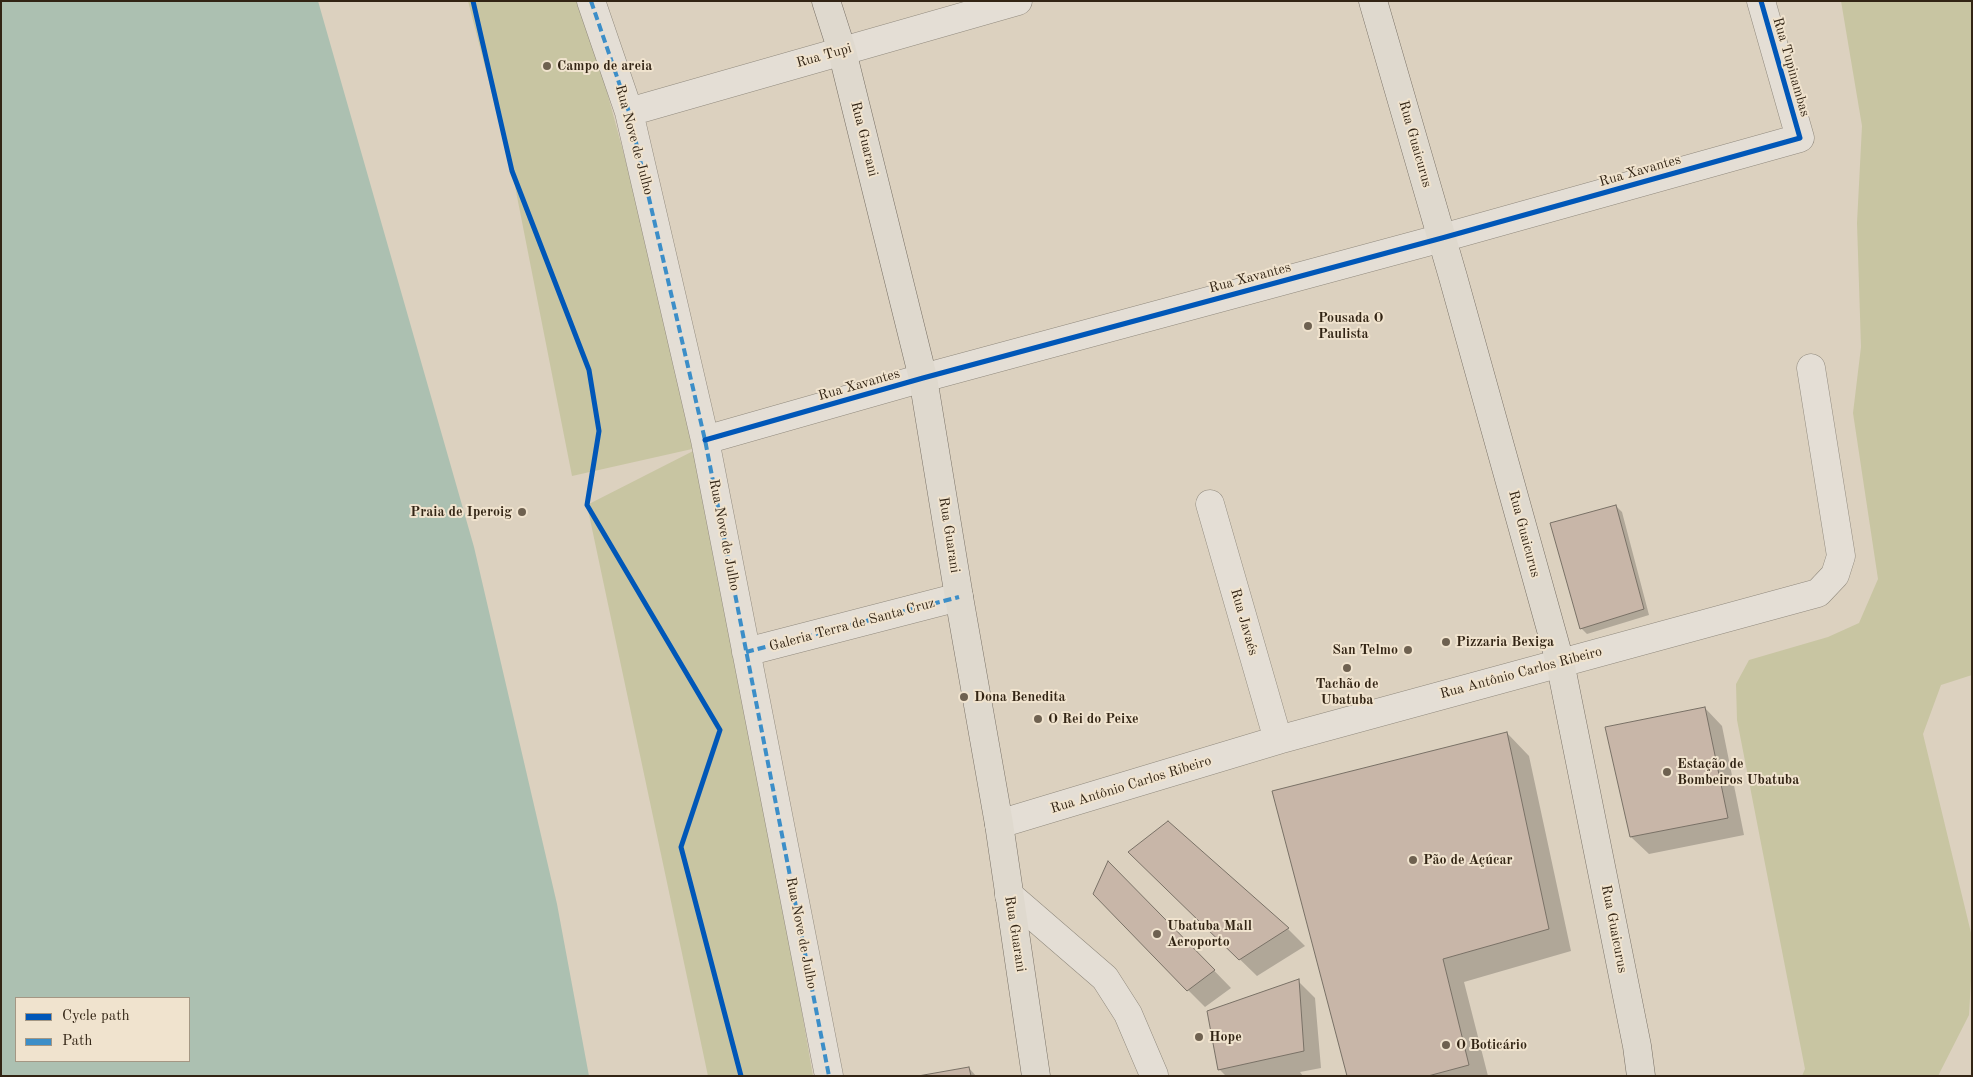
<!DOCTYPE html>
<meta charset="utf-8">
<style>
body{margin:0}
#map{position:relative;width:1973px;height:1077px;overflow:hidden;background:#dcd1bf;font-family:"Old Standard TT",serif}
canvas{display:block}
.frame{position:absolute;inset:0;border:2px solid #322414;pointer-events:none}
.legend{position:absolute;left:15px;top:997px;width:175px;height:65px;box-sizing:border-box;background:#f0e3ce;border:1px solid #a49784;margin:0;padding:6px 9px;list-style:none;font-size:15px;color:#322414}
.legend li{display:flex;align-items:center;gap:10px;height:25px}
.legend b{width:25px;border:1px solid #a49784}
</style>
<div id="map">
<canvas width="1973" height="1077"></canvas>
<div class="frame"></div>
<ul class="legend">
<li><b style="height:6px;background:#0057b8"></b>Cycle path</li>
<li><b style="height:6px;background:#3c8ec8"></b>Path</li>
</ul>
</div>
<script>
const ctx = document.querySelector('canvas').getContext('2d');
ctx.lineJoin = 'round';
function paint(path, color) {
  ctx.fillStyle = color;
  ctx.fill(path, 'evenodd');
}
function toPath(rows) {
  const path = new Path2D();
  for (const r of rows) {
    path.moveTo(r[0], r[1]);
    for (let i = 2; i < r.length; i += 2) path.lineTo(r[i], r[i + 1]);
  }
  return path;
}
function strokePath(path, color, width, dash) {
  ctx.strokeStyle = color;
  ctx.lineWidth = width;
  ctx.lineCap = dash ? 'butt' : 'round';
  ctx.setLineDash(dash || []);
  ctx.stroke(path);
}
function label(font, color, halo, rows, align = 'center') {
  ctx.font = font + ' "Old Standard TT",serif';
  ctx.lineWidth = 4;
  ctx.setLineDash([]);
  ctx.textBaseline = 'middle';
  ctx.strokeStyle = halo;
  ctx.fillStyle = color;
  for (const [text, x, y, turn = 0] of rows) {
    ctx.save();
    ctx.translate(x, y);
    ctx.rotate((+turn || 0) * Math.PI / 180);
    ctx.textAlign = isNaN(turn) ? turn : align;
    if (halo) ctx.strokeText(text, 0, 0);
    ctx.fillText(text, 0, 0);
    ctx.restore();
  }
}
const green = toPath([
 [468,1,580,1,597,55,703,446,813,1076,708,1076,587,505,701,447,572,476,512,171],
 [1841,1,1972,1,1972,675,1941,685,1923,734,1972,937,1972,963,1969,1015,1938,1076,1802,1076,1805,1069,1737,720,1736,684,1749,660,1828,637,1859,623,1878,579,1853,413,1861,347,1857,223,1862,126]
]);
const water = toPath([
 [1,1,318,1,474,547,557,904,589,1076,1,1076],
 [16,998,189,998,189,1061,16,1061]
]);
const shadow = toPath([
 [1616,506,1622,512,1649,615,1587,634,1581,628],
 [1705,708,1722,726,1744,835,1649,854,1631,837],
 [1507,733,1529,756,1571,951,1464,982,1488,1076,1349,1076],
 [1168,822,1288,929,1305,946,1257,976,1147,869],
 [1126,880,1231,988,1205,1007,1188,990],
 [1298,981,1315,998,1321,1068,1300,1072,1303,1076,1226,1076,1219,1069],
 [969,1068,976,1076,925,1076]
]);
const building = toPath([
 [1616,505,1644,609,1580,629,1550,523,1616,505],
 [1705,707,1728,818,1630,837,1605,727,1705,707],
 [1507,732,1549,929,1443,959,1469,1065,1428,1076,1347,1076,1272,791,1507,732],
 [1168,821,1289,928,1239,960,1128,852,1168,821],
 [1108,861,1215,970,1187,991,1093,894,1108,861],
 [1299,979,1304,1051,1218,1070,1207,1011,1299,979],
 [969,1067,971,1076,918,1076,969,1067]
]);
const minor = toPath([
 [591,1,629,112,705,440,829,1076],
 [629,112,1018,1],
 [705,440,923,378,1442,238,1800,138,1761,1],
 [1210,504,1278,740],
 [746,652,959,597],
 [999,824,1278,740,1818,593,1835,575,1841,556,1811,368],
 [1009,895,1105,978,1128,1014,1154,1075]
]);
const major = toPath([
 [826,1,842,51,923,378,959,597,999,824,1036,1076],
 [1373,1,1453,277,1560,662,1637,1046,1641,1076]
]);
const quiet = toPath([
 [591,1,629,112,705,440,829,1076],
 [746,652,959,597]
]);
const cycleway = toPath([
 [473,1,512,171,589,370,599,431,587,505,720,730,681,847,741,1076],
 [705,440,923,378,1442,238,1800,138,1761,1]
]);
const markers = [
 [547,66,5,"#6e6150"],
 [1308,326,5,"#6e6150"],
 [522,512,5,"#6e6150"],
 [1446,642,5,"#6e6150"],
 [1408,650,5,"#6e6150"],
 [1347,668,5,"#6e6150"],
 [964,697,5,"#6e6150"],
 [1038,719,5,"#6e6150"],
 [1667,772,5,"#6e6150"],
 [1413,860,5,"#6e6150"],
 [1157,934,5,"#6e6150"],
 [1199,1037,5,"#6e6150"],
 [1446,1045,5,"#6e6150"]
];
const streetNames = [
 ["Rua Tupi",824,56,-16],
 ["Rua Tupinambas",1791,67,74],
 ["Rua Guarani",864,139,76],
 ["Rua Nove de Julho",634,140,75],
 ["Rua Guaicurus",1415,144,74],
 ["Rua Xavantes",1640,171,-16],
 ["Rua Xavantes",1250,278,-15],
 ["Rua Xavantes",859,385,-16],
 ["Rua Guaicurus",1524,534,75],
 ["Rua Nove de Julho",724,535,79],
 ["Rua Guarani",949,535,81],
 ["Rua Javaés",1244,622,74],
 ["Galeria Terra de Santa Cruz",852,625,-15],
 ["Rua Antônio Carlos Ribeiro",1521,673,-15],
 ["Rua Antônio Carlos Ribeiro",1131,785,-17],
 ["Rua Guaicurus",1614,929,79],
 ["Rua Nove de Julho",801,933,79],
 ["Rua Guarani",1015,934,81]
];
const poiNames = [
 ["Campo de areia",557,66],
 ["Pousada O",1318,318],
 ["Paulista",1318,334],
 ["Praia de Iperoig",512,512,"right"],
 ["Pizzaria Bexiga",1456,642],
 ["San Telmo",1398,650,"right"],
 ["Tachão de",1347,684,"center"],
 ["Ubatuba",1347,700,"center"],
 ["Dona Benedita",974,697],
 ["O Rei do Peixe",1048,719],
 ["Estação de",1677,764],
 ["Bombeiros Ubatuba",1677,780],
 ["Pão de Açúcar",1423,860],
 ["Ubatuba Mall",1167,926],
 ["Aeroporto",1167,942],
 ["Hope",1209,1037],
 ["O Boticário",1456,1045]
];
paint(green, '#c8c5a2');
paint(water, '#acc0b1');
paint(shadow, '#0003');
paint(building, '#c8b6a8');
strokePath(building, '#797166', 1);
strokePath(minor, '#918a7e', 29);
strokePath(major, '#797166', 29);
strokePath(minor, '#e4ded5', 28);
strokePath(major, '#dfd9ce', 28);
strokePath(quiet, '#3c8ec8', 4, [8, 4]);
strokePath(cycleway, '#0057b8', 5);
for (const [x, y, r, color] of markers) {
  const dot = new Path2D();
  dot.arc(x, y, r, 0, 2 * Math.PI);
  ctx.fillStyle = color;
  ctx.fill(dot);
  strokePath(dot, '#f0e3ce', 2);
}
label('14px', '#322414', '#f0e3ce', streetNames);
label('bold 14px', '#322414', '#f0e3ce', poiNames, 'left');
</script>
